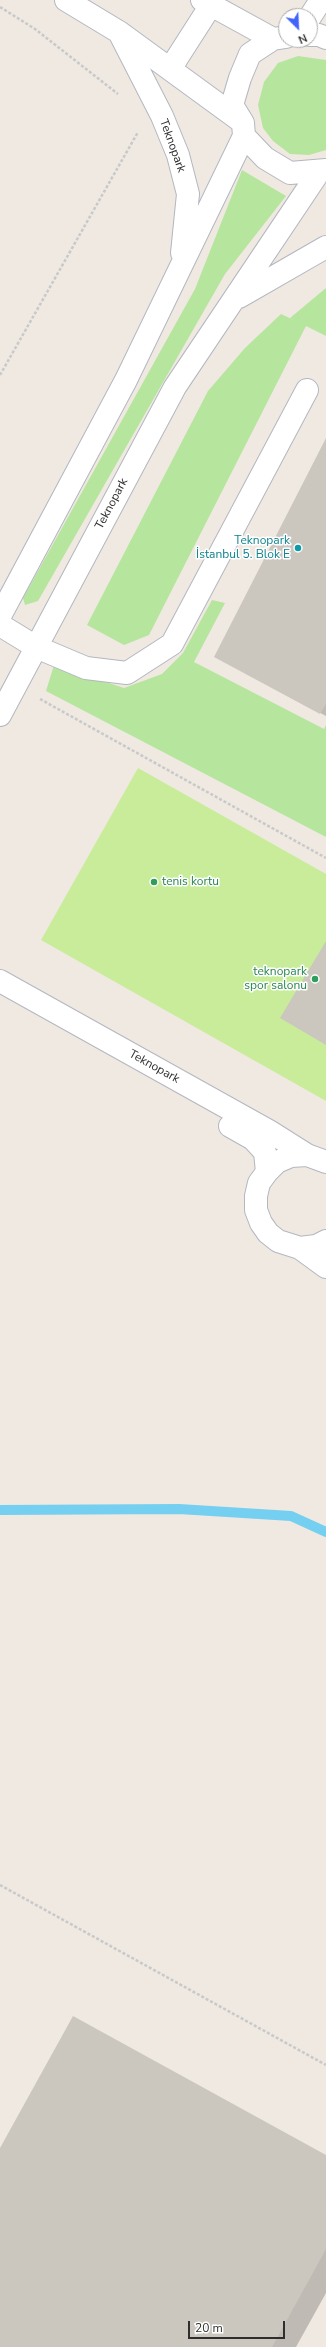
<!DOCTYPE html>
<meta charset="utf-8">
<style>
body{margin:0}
#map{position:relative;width:326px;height:2347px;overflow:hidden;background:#efe9e1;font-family:"Nunito Sans",sans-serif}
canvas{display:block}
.north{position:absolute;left:278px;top:8px;width:40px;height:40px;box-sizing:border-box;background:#fff;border:1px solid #ababab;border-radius:50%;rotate:156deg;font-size:11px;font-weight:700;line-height:16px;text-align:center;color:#2e2e2e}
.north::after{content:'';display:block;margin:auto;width:14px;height:18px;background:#4264fb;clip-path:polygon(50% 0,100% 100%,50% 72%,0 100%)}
.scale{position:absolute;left:188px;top:2321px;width:97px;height:18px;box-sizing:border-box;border:2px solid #2e2e2e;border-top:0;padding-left:5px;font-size:12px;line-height:14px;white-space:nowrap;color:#2e2e2e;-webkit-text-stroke:3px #fff;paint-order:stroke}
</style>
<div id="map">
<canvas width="326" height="2347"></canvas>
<div class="north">N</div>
<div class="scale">20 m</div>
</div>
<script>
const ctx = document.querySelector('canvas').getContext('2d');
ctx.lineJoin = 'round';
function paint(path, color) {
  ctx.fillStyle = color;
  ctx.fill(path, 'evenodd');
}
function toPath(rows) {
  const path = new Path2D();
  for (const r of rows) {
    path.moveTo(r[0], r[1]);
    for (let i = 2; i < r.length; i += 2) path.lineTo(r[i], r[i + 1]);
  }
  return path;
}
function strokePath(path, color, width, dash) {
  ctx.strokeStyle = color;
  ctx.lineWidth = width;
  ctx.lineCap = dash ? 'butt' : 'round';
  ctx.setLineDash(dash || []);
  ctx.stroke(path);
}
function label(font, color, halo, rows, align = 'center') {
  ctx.font = font + ' "Nunito Sans",sans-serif';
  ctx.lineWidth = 3;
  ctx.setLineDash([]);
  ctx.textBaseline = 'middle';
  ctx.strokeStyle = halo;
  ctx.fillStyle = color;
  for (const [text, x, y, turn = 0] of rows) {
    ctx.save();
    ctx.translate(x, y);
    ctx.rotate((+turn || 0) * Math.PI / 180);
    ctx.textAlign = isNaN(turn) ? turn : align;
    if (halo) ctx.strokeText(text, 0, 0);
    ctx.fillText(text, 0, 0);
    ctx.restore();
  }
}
const green = toPath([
 [298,56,326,60,326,150,309,155,290,154,273,141,263,128,258,105,264,82,278,63],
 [242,170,286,196,225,274,38,601,25,605,23,598,195,289],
 [326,288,326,336,306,326,149,635,124,645,87,625,208,391,245,348,281,314,296,321,290,318],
 [212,600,225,603,194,662,324,729,326,725,326,837,46,691,54,665,124,688,162,674,183,653]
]);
const pitch = toPath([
 [138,768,326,874,326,1101,41,940]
]);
const shadow = toPath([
 [326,440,326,716,234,667],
 [0,2150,326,2156,326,2293,296,2347,0,2347]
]);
const stream = toPath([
 [0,1510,179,1509,291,1516,326,1532]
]);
const building = toPath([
 [326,438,326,704,320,714,214,657],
 [326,941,326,1045,280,1018],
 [73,2016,326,2155,326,2249,272,2347,0,2347,0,2148]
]);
const path = toPath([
 [0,7,35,29,118,94],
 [0,375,138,132],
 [40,699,326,858],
 [0,1885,326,2065]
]);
const street = toPath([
 [66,0,119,32,241,121],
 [202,0,273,39],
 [310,17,321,0],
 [119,32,162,116,178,155,188,194,182,253],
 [310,35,319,35,326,38],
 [286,37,273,39,250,54,240,78,232,105,243,123,244,136,265,158,290,173,326,170],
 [170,69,211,5],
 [239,297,326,247],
 [0,616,126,380,244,136],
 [0,625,36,647,86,668,127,673,172,644,307,390],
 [0,715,175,387,319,172],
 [0,981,269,1131,307,1155],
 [230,1126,253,1139,265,1152,267,1172],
 [326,1162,307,1155,291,1156,277,1162,267,1172,259,1183,256,1196,256,1210,261,1223,268,1233,278,1241,300,1248,316,1246,326,1241],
 [300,1248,326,1267]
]);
const markers = [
 [298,548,4,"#0f9aa8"],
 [154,882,4,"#2e9e5b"],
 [315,979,4,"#2e9e5b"]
];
const streetNames = [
 ["Teknopark",172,146,70],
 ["Teknopark",112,504,-62],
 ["Teknopark",154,1067,29]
];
const cultureNames = [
 ["Teknopark",290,541],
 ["İstanbul 5. Blok E",290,555]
];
const leisureNames = [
 ["tenis kortu",162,882],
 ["teknopark",307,972,"right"],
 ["spor salonu",307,986,"right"]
];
paint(green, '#b6e59e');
paint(pitch, '#c9ec9a');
paint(shadow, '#0003');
strokePath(stream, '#75cff0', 10);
paint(building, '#cbc7bf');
strokePath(street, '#b4b7c1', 24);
strokePath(path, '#c9c9c9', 2.5, [3, 2]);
strokePath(street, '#fff', 22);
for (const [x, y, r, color] of markers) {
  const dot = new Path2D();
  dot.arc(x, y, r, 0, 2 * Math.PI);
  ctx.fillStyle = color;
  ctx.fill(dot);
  strokePath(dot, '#fff', 1.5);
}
label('12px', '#2e2e2e', '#fff', streetNames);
label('12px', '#0d838f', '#fff', cultureNames, 'right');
label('12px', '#27864d', '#fff', leisureNames, 'left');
</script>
